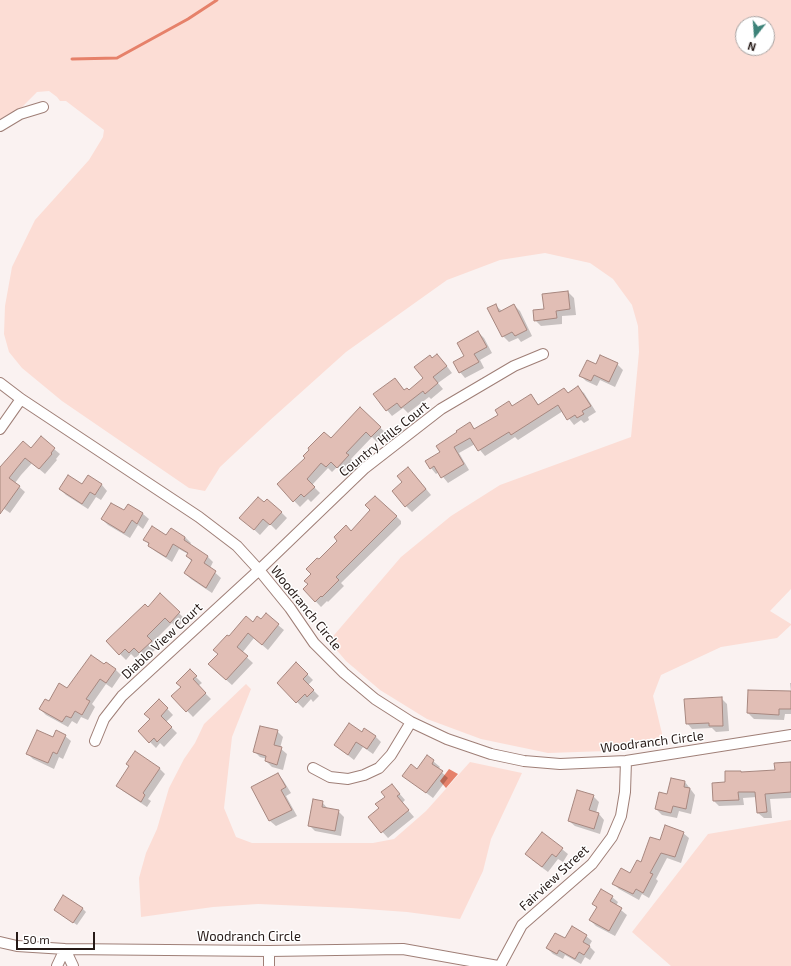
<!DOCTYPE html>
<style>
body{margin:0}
#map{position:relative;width:791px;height:966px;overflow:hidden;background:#faf2f1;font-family:"Exo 2",sans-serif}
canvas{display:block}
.north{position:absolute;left:735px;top:16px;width:40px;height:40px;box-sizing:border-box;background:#fff;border:1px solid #a8a3a2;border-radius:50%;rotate:197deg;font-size:11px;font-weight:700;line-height:16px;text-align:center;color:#261a17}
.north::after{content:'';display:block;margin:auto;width:14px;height:18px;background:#3d8379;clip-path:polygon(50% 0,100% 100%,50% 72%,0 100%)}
.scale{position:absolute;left:16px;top:932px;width:79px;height:18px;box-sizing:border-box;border:2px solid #261a17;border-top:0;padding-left:5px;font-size:12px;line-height:14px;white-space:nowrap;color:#261a17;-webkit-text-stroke:3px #fff;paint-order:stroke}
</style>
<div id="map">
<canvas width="791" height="966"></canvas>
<div class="north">N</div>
<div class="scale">50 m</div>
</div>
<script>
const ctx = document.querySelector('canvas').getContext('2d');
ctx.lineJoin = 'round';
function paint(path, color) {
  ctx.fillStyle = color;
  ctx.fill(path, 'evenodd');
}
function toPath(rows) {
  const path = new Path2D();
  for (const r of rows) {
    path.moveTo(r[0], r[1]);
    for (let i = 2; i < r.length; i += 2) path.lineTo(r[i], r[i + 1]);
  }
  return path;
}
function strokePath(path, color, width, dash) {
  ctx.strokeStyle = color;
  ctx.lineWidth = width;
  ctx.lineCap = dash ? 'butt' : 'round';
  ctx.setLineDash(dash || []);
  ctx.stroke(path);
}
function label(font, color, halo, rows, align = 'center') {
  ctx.font = font + ' "Exo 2",sans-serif';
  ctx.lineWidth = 3;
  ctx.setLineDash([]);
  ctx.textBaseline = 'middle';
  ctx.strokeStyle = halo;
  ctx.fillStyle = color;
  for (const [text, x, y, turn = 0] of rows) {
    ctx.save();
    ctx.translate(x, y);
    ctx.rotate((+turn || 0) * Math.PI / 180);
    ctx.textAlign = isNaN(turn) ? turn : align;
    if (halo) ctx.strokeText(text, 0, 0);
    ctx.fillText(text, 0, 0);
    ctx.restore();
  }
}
const green = toPath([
 [0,0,791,0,791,589,770,611,791,624,791,625,777,638,721,647,661,675,653,696,664,742,607,751,548,753,481,739,427,719,380,690,346,661,329,641,401,557,451,516,500,485,631,437,639,352,638,326,632,305,613,279,590,263,545,253,500,260,447,280,346,352,268,422,220,467,205,491,189,488,62,401,22,368,9,352,4,334,5,306,12,267,35,220,89,160,103,137,104,130,66,101,60,101,57,97,49,91,37,92,22,107,0,119],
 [743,24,767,24,767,48,743,48],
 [246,684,251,689,232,737,224,808,236,837,252,843,373,843,394,839,426,811,470,762,522,773,491,839,483,871,460,919,407,912,351,908,258,904,213,907,141,917,139,878,146,853,157,829,169,788,184,759,195,743,204,724],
 [791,820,791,966,671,966,632,932,708,834]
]);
const water = toPath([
 [449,769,458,774,446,788,440,781]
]);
const shadow = toPath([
 [568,292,574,298,576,315,562,316,562,324,541,326,535,320,545,310],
 [495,305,502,311,514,305,520,311,532,336,521,342,518,338,509,342,503,336],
 [478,332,484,338,492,353,480,360,484,368,465,378,460,372,465,356],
 [430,356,433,359,443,361,452,373,438,383,443,389,431,399,429,397,408,413,403,408,392,416,387,410,394,379,405,391,409,391,424,379],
 [617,364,623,370,615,387,600,380,597,386,586,381,580,375,597,365],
 [578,388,584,393,596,412,588,417,589,420,584,423,581,420,574,425,563,411,518,440,515,437,485,456,475,444,459,453,469,470,448,483,439,472,436,474,431,468,441,453,470,424,476,430,499,415,509,402,513,407,531,395,539,405,569,394],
 [360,409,386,433,377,442,372,437,351,459,354,462,343,473,337,467,332,472,328,468,312,485,320,493,311,502,308,499,300,507,278,484,331,440],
 [31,449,54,449,60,454,56,459,57,460,45,474,32,463,21,475,15,483,25,492,10,513,0,506,0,469],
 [414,474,431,495,412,512,406,506],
 [88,476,102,485,107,491,101,500,96,497,88,509,66,495,60,489,82,485],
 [129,505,143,514,149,519,143,529,138,525,130,538,108,525,102,519,124,512],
 [281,512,287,518,276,530,270,524,260,535,247,523],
 [395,515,401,521,401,524,341,583,344,586,328,602,327,601,321,607,304,589,309,584,319,560,351,532],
 [167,536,185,537,191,543,190,545,208,557,213,562,210,568,221,578,212,593,191,579,185,573,192,562,187,556,188,554,179,549,172,562,155,551,145,540],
 [160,595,185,619,177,628,172,623,152,643,157,648,146,658,141,653,135,658,131,654,126,660,107,641,148,608],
 [261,621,278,625,284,630,268,650,254,638,242,653,253,663,232,685,215,670,219,654,253,623],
 [296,663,313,680,308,685,319,696,313,702,311,699,303,708,278,683],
 [105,666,115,669,121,675,112,688,106,684,92,704,95,707,88,720,81,717,77,724,72,721,68,727,46,715,40,709,67,690],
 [190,671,202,683,198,686,211,699,193,717,173,696,182,687],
 [790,683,791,683,791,714,785,714,784,720,754,719,748,713,791,692],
 [721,698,727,704,729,731,716,732,712,728,692,729,687,723],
 [159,700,173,715,166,722,177,733,164,747,160,743,156,748,139,731,151,719],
 [277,731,283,737,280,748,287,754,283,770,272,767,266,761,267,759,260,757,254,751],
 [362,733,375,736,381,742,373,754,363,747,354,760,335,745],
 [65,736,71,741,63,759,59,757,54,769,33,759,27,753,53,738],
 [427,756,440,767,438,769,448,778,433,798,404,776,417,770],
 [791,763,791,798,770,799,772,818,764,818,758,813,757,797,743,798,744,805,719,806,714,801,726,783,741,772,742,773,776,771],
 [159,768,165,774,148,799,151,801,147,807,123,791,118,786],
 [278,774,283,780,291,793,286,796,297,816,276,826,270,821,253,787],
 [685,782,695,795,691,814,679,811,677,818,662,815,656,809,668,795],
 [392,785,405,800,402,803,414,817,388,838,369,817,380,808],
 [593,796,599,802,596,813,599,814,604,820,600,834,575,826,569,821],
 [322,802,328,809,338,811,344,817,341,836,315,831,309,825],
 [542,833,568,854,563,862,558,859,548,872,532,860],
 [683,833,689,838,681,863,667,858,656,879,658,881,649,898,642,894,639,900,619,889,614,884,630,874,642,863,661,841],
 [612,897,618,902,616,906,627,915,615,936,596,926,590,920,597,908,594,904],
 [82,908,86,912,77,925,55,910],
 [586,936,592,941,589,946,595,952,590,960,585,957,581,964,565,955,563,959,553,954,547,948,565,940]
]);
const stream = toPath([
 [72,59,117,58,188,19,217,0]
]);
const building = toPath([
 [568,291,570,309,556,311,557,318,534,321,533,310,544,309,542,294,568,291],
 [496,304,499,312,514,304,527,330,515,336,512,332,502,337,487,308,496,304],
 [478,331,487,347,474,354,479,362,459,373,453,362,464,356,457,343,478,331],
 [437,354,447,366,433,377,438,383,425,394,423,391,401,408,397,403,386,411,373,394,395,378,404,390,407,388,409,390,423,378,414,367,430,355,432,358,437,354],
 [600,355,618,363,609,382,594,375,591,381,579,376,587,360,596,364,600,355],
 [578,386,591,406,582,411,584,414,577,418,575,415,567,420,558,405,511,435,509,432,478,451,470,438,454,447,464,464,441,478,434,466,430,469,425,461,440,452,436,446,457,432,456,431,470,422,474,429,498,415,495,410,509,401,512,406,531,394,538,405,564,388,568,393,578,386],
 [360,407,381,427,371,437,366,432,346,453,349,455,337,468,331,462,326,467,321,463,307,479,315,487,304,497,301,494,293,502,277,484,305,458,303,456,309,450,308,448,324,432,331,438,360,407],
 [41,436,55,448,51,453,52,454,39,469,25,458,16,469,9,478,20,486,0,514,0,467,23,441,31,448,41,436],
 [408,467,426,489,405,507,392,491,402,482,397,476,408,467],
 [68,475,82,484,88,475,102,484,95,495,90,492,82,504,59,489,68,475],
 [375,496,397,516,336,577,339,580,322,597,321,596,315,602,303,589,308,584,304,581,311,574,306,569,317,558,319,559,337,541,334,537,346,525,351,531,370,510,365,505,375,496],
 [258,497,264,502,267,499,282,512,270,525,263,519,254,530,239,518,258,497],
 [111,503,124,510,128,504,143,513,137,524,132,520,124,533,101,519,111,503],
 [152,526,166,535,171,528,185,537,184,540,208,556,204,563,216,571,206,588,184,573,192,560,186,556,188,553,173,544,166,557,148,546,149,543,143,540,152,526],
 [160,593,180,612,170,623,165,618,147,636,152,641,139,653,134,648,129,653,125,649,119,655,106,641,145,604,148,607,160,593],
 [266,613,279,624,262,645,248,633,237,647,248,656,226,680,208,664,218,654,213,650,227,635,229,636,246,616,253,622,257,616,261,619,266,613],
 [91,655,104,664,106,662,116,669,106,683,100,679,86,699,90,701,82,715,75,711,71,718,66,716,62,722,39,709,45,699,49,701,59,683,67,688,91,655],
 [296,662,308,674,303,679,314,690,307,697,305,694,296,703,277,683,296,662],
 [190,669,197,676,193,679,206,693,186,712,171,696,181,687,176,683,190,669],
 [748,690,791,691,791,709,779,709,779,715,747,713,748,690],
 [722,697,723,726,709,726,709,723,686,724,684,699,722,697],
 [159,699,168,708,161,716,172,727,157,742,154,738,149,743,138,731,150,719,144,714,159,699],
 [349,723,362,732,364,728,376,736,367,749,356,742,348,755,334,745,349,723],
 [260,726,278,730,274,745,282,747,277,765,265,761,266,756,253,752,260,726],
 [37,730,53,737,56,730,66,735,57,754,53,752,48,763,26,754,37,730],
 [135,751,160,768,143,793,145,795,141,802,116,786,129,766,126,764,135,751],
 [427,755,434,760,432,764,443,771,426,793,402,776,411,764,417,769,427,755],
 [791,762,791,792,765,794,767,812,757,813,755,792,738,792,739,800,713,801,712,783,725,782,725,771,741,771,741,772,775,770,774,763,791,762],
 [278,773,286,787,281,790,292,810,269,821,251,787,278,773],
 [671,778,685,781,684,787,690,788,686,809,673,806,671,813,655,809,659,792,667,794,671,778],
 [392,784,400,794,397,796,409,810,381,833,368,817,379,808,375,804,385,797,381,792,392,784],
 [577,790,594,795,589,810,599,813,594,829,568,821,577,790],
 [313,799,323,801,322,807,339,810,335,831,308,826,313,799],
 [665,825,684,832,675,857,661,853,650,873,653,874,643,893,636,889,633,894,612,884,621,868,630,873,637,860,641,862,650,837,660,840,665,825],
 [542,832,563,848,556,857,552,854,542,867,525,854,542,832],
 [601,889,613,896,610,901,622,908,609,931,589,920,597,907,592,904,601,889],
 [63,895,83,908,73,923,54,910,63,895],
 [572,926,587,935,583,942,590,946,584,955,579,952,575,959,559,950,557,954,546,948,555,933,565,938,572,926]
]);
const minor = toPath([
 [0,126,20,114,43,107],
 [0,383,21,399,199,517,237,546,259,570,290,608,314,643,344,673,375,699,411,722,447,739,491,754,524,761,560,764,626,761,791,735],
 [0,429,21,399],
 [95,741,104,719,122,696,259,570,365,468,441,409,514,366,543,354],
 [313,768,330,777,348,779,364,775,379,768,391,755,411,722],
 [0,942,17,946,65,949,269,951,403,949,498,966],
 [65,949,73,966],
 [269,951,269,966],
 [57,966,65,949],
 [500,966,522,925,592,864,612,837,621,816,625,792,626,761]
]);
const streetNames = [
 ["Country Hills Court",384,439,-39],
 ["Woodranch Circle",306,608,51],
 ["Diablo View Court",162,641,-43],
 ["Woodranch Circle",652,742,-7],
 ["Fairview Street",554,878,-43],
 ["Woodranch Circle",249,937]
];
paint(green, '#fcddd5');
paint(water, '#e6816a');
paint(shadow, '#0003');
strokePath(stream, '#e6816a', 3);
paint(building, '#e1beb5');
strokePath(building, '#a7877f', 1);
strokePath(minor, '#9f7f77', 12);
strokePath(minor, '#fff', 10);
label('13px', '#261a17', '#fff', streetNames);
</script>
